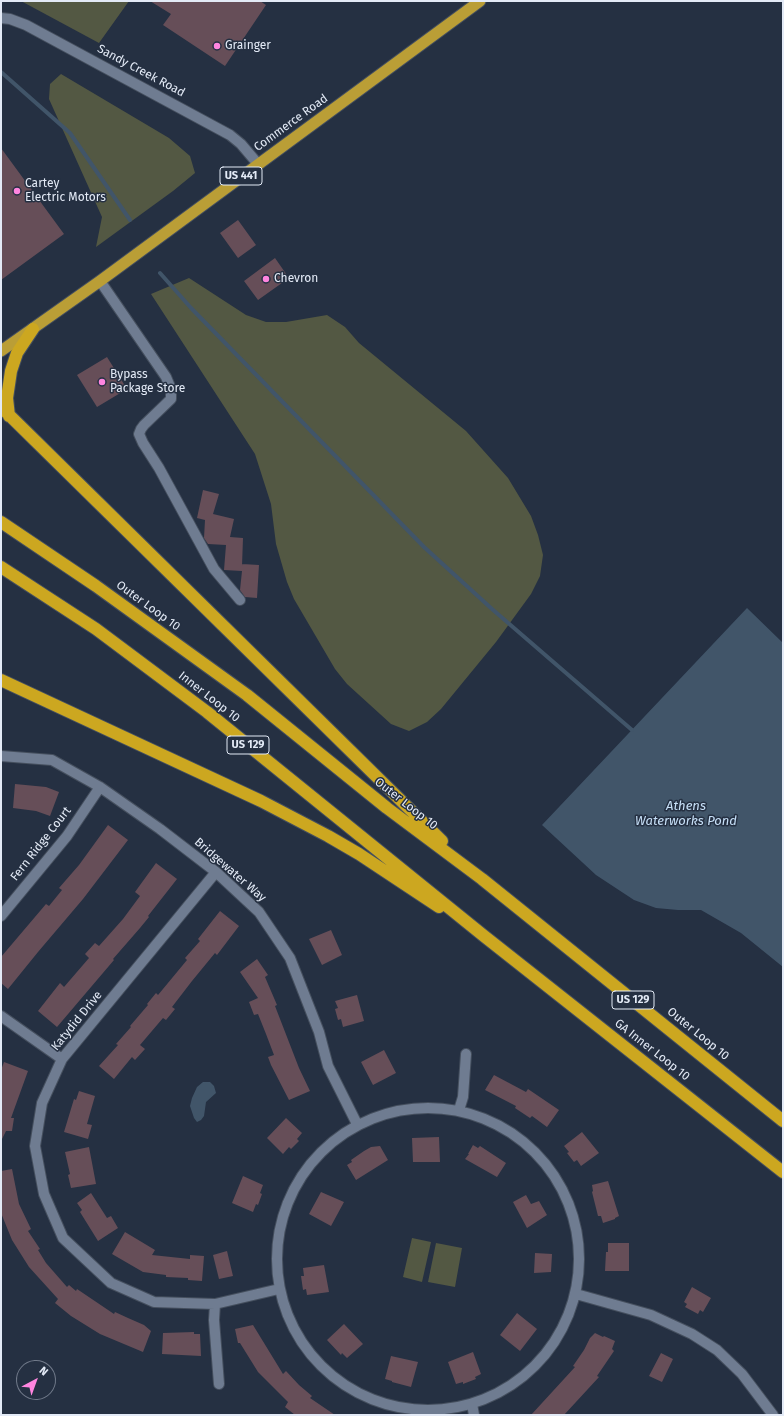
<!DOCTYPE html>
<style>
body{margin:0}
#map{position:relative;width:784px;height:1416px;overflow:hidden;background:#253042;font-family:"Fira Sans",sans-serif}
canvas{display:block}
.frame{position:absolute;inset:0;border:2px solid #e3eaf6;pointer-events:none}
.north{position:absolute;left:16px;top:1360px;width:40px;height:40px;box-sizing:border-box;background:#253042;border:1px solid #717a8a;border-radius:50%;rotate:41deg;font-size:11px;font-weight:700;line-height:16px;text-align:center;color:#e3eaf6}
.north::after{content:'';display:block;margin:auto;width:14px;height:18px;background:#ff85df;clip-path:polygon(50% 0,100% 100%,50% 72%,0 100%)}
</style>
<div id="map">
<canvas width="784" height="1416"></canvas>
<div class="frame"></div>
<div class="north">N</div>
</div>
<script>
const ctx = document.querySelector('canvas').getContext('2d');
ctx.lineJoin = 'round';
function paint(path, color) {
  ctx.fillStyle = color;
  ctx.fill(path, 'evenodd');
}
function toPath(rows) {
  const path = new Path2D();
  for (const r of rows) {
    if (r.length === 3) {
      path.moveTo(r[0] + r[2], r[1]);
      path.arc(r[0], r[1], r[2], 0, 2 * Math.PI);
      continue;
    }
    path.moveTo(r[0], r[1]);
    for (let i = 2; i < r.length; i += 2) path.lineTo(r[i], r[i + 1]);
  }
  return path;
}
function strokePath(path, color, width, dash) {
  ctx.strokeStyle = color;
  ctx.lineWidth = width;
  ctx.lineCap = dash ? 'butt' : 'round';
  ctx.setLineDash(dash || []);
  ctx.stroke(path);
}
function label(font, color, halo, rows, align = 'center') {
  ctx.font = font + ' "Fira Sans",sans-serif';
  ctx.lineWidth = 3;
  ctx.setLineDash([]);
  ctx.textBaseline = 'middle';
  ctx.strokeStyle = halo;
  ctx.fillStyle = color;
  for (const [text, x, y, turn = 0] of rows) {
    ctx.save();
    ctx.translate(x, y);
    ctx.rotate((+turn || 0) * Math.PI / 180);
    ctx.textAlign = isNaN(turn) ? turn : align;
    if (halo) ctx.strokeText(text, 0, 0);
    ctx.fillText(text, 0, 0);
    ctx.restore();
  }
}
const green = toPath([
 [21,1,129,1,99,43],
 [61,74,169,138,190,156,195,173,173,191,96,247,102,217,49,99,50,84],
 [189,278,246,315,266,322,286,322,327,315,345,327,359,343,466,431,508,478,531,516,538,535,543,555,540,576,531,594,496,642,441,709,427,722,409,731,391,724,347,684,335,669,294,599,287,582,276,544,271,504,255,454,151,294],
 [412,1238,431,1242,422,1282,403,1277],
 [436,1243,462,1248,455,1287,428,1282]
]);
const water = toPath([
 [747,608,783,643,783,967,741,933,701,910,678,910,656,908,634,900,596,875,542,825],
 [203,1082,210,1082,214,1086,216,1093,206,1102,204,1116,201,1120,197,1122,194,1118,190,1106,192,1098,197,1087]
]);
const stream = toPath([
 [1,72,70,133,130,220],
 [160,273,191,308,424,547,492,609,632,730]
]);
const building = toPath([
 [150,1,260,1,266,5,225,66,163,25,171,14],
 [1,148,64,234,1,280],
 [238,220,256,245,238,258,220,233],
 [275,258,289,278,258,300,244,281],
 [107,357,127,389,97,407,77,375],
 [203,490,219,494,213,514,234,519,230,537,243,538,242,566,242,564,259,565,257,598,245,597,240,590,242,571,224,570,226,545,208,544,204,538,205,520,197,518],
 [15,784,46,787,59,792,50,816,36,811,13,808],
 [108,825,128,840,83,899,38,952,8,989,1,983,1,957,46,904,49,906,62,890,59,888,79,865],
 [156,863,177,879,148,916,149,917,140,928,113,959,114,960,57,1027,38,1011,60,983,64,987,89,958,85,954,95,943,99,946,123,919,140,896,135,892],
 [220,911,239,926,217,955,215,953,192,981,172,1007,175,1009,166,1020,163,1018,140,1045,145,1049,135,1060,132,1057,114,1079,99,1066,118,1045,116,1044,131,1027,130,1026,148,1005,147,1004,156,993,158,995,187,960,185,958,200,941,198,939],
 [331,930,342,955,322,965,309,939],
 [257,959,268,975,265,977,277,1005,275,1006,299,1068,310,1091,289,1100,271,1065,268,1057,274,1055,266,1034,258,1014,254,1015,249,1002,258,998,240,972],
 [357,995,364,1021,343,1027,341,1019,338,1020,335,1009,338,1008,335,1001],
 [384,1050,396,1073,373,1085,361,1062],
 [4,1062,28,1071,11,1118,14,1118,12,1131,6,1131,1,1141,1,1070],
 [494,1075,526,1092,528,1089,559,1110,547,1127,532,1116,530,1118,515,1108,516,1106,485,1090],
 [79,1091,95,1096,87,1124,92,1125,88,1139,64,1132,74,1099,76,1100],
 [286,1118,302,1133,297,1139,299,1141,291,1149,289,1147,283,1154,267,1138],
 [582,1132,599,1153,581,1166,577,1160,574,1162,567,1153,569,1152,564,1146],
 [439,1137,440,1162,413,1162,412,1138],
 [473,1145,478,1148,480,1146,506,1163,497,1177,465,1159,469,1154,468,1154],
 [380,1146,388,1160,356,1180,347,1165,352,1162,351,1160,364,1151,371,1147],
 [89,1147,96,1184,71,1188,68,1175,70,1174,65,1152],
 [12,1169,19,1204,31,1229,28,1231,40,1249,38,1250,46,1263,67,1287,69,1285,76,1291,77,1289,114,1314,115,1312,128,1318,144,1325,151,1331,143,1352,100,1334,71,1316,55,1303,58,1299,29,1267,12,1240,1,1213,1,1171],
 [243,1176,263,1185,260,1193,262,1194,258,1205,256,1204,253,1212,232,1203],
 [608,1181,619,1216,615,1218,615,1219,603,1223,601,1216,598,1216,592,1192,593,1191,592,1185],
 [321,1192,344,1202,331,1226,309,1214],
 [91,1193,107,1218,111,1216,118,1228,98,1241,80,1212,82,1210,77,1203],
 [526,1195,531,1204,539,1201,547,1215,527,1228,513,1202],
 [125,1232,155,1250,152,1255,190,1259,190,1255,204,1256,202,1281,188,1280,188,1278,166,1277,166,1275,143,1272,112,1254],
 [608,1243,629,1243,629,1271,605,1271,606,1252,608,1252],
 [227,1251,233,1276,219,1279,213,1255],
 [535,1253,552,1254,551,1272,534,1273],
 [324,1265,329,1292,307,1295,306,1289,303,1290,301,1276,304,1276,303,1268],
 [692,1287,711,1298,703,1312,700,1310,698,1314,685,1307,687,1304,684,1302],
 [517,1313,537,1329,520,1351,500,1335],
 [344,1324,363,1344,347,1358,342,1353,341,1355,327,1340],
 [253,1325,283,1374,286,1371,299,1385,312,1396,310,1398,335,1415,295,1415,285,1407,288,1402,258,1372,240,1343,238,1343,235,1329],
 [194,1332,194,1334,200,1334,201,1356,162,1354,163,1333],
 [595,1333,603,1337,604,1336,615,1341,612,1349,614,1351,597,1376,599,1377,564,1415,531,1415,575,1367,573,1366,584,1350,590,1338],
 [473,1352,481,1374,475,1377,476,1379,463,1384,463,1382,456,1384,448,1362],
 [661,1353,673,1359,662,1382,649,1376],
 [391,1356,418,1362,411,1387,392,1382,392,1381,385,1379]
]);
const minor = toPath([
 [1,18,10,19,26,25,230,135,241,144,258,164],
 [100,281,166,377,171,389,171,399,144,425,141,429,139,434,143,443,159,468,214,569,240,600],
 [1,756,52,760,100,787,160,829,216,872,259,912,290,958,319,1032,328,1066,357,1124],
 [216,872,62,1059,42,1103,35,1146,44,1194,63,1238,111,1283,154,1302,215,1304,279,1289],
 [1,916,67,836,100,787],
 [1,1016,62,1059],
 [428,1259,151],
 [459,1110,463,1097,466,1054],
 [576,1294,651,1315,692,1334,717,1350,742,1374,773,1415],
 [215,1304,214,1320,219,1384],
 [472,1404,474,1415]
]);
const trunk = toPath([
 [1,351,100,281,480,1]
]);
const motorway = toPath([
 [1,407,442,841],
 [9,416,7,398,11,371,17,353,33,329],
 [1,522,96,586,247,695,387,808,482,879,783,1121],
 [1,567,96,629,207,712,484,936,783,1172],
 [1,680,261,801,328,836,359,854,439,907]
]);
const markers = [
 [217,46,4,"#ff85df"],
 [17,191,4,"#ff85df"],
 [266,279,4,"#ff85df"],
 [102,382,4,"#ff85df"]
];
const shields = [
 [241,176,42],
 [248,745,42],
 [633,1000,42]
];
const shieldNames = [
 ["US 441",241,176],
 ["US 129",248,745],
 ["US 129",633,1000]
];
const poiNames = [
 ["Grainger",225,46],
 ["Cartey",25,184],
 ["Electric Motors",25,198],
 ["Chevron",274,279],
 ["Bypass",110,375],
 ["Package Store",110,389]
];
const streetNames = [
 ["Sandy Creek Road",141,71,28],
 ["Commerce Road",291,123,-36],
 ["Outer Loop 10",148,606,36],
 ["Inner Loop 10",209,697,38],
 ["Outer Loop 10",406,804,38],
 ["Fern Ridge Court",41,844,-52],
 ["Bridgewater Way",230,870,41],
 ["Katydid Drive",77,1021,-51],
 ["Outer Loop 10",698,1034,39],
 ["GA Inner Loop 10",652,1050,38]
];
const waterNames = [
 ["Athens",686,806],
 ["Waterworks Pond",686,821]
];
paint(green, '#535843');
paint(water, '#415569');
strokePath(stream, '#415569', 4);
paint(building, '#664e58');
strokePath(minor, '#454f5e', 12);
strokePath(trunk, '#454f5e', 13);
strokePath(motorway, '#454f5e', 14);
strokePath(minor, '#6f7c91', 10);
strokePath(trunk, '#ba9e36', 11);
strokePath(motorway, '#cca720', 12);
for (const [x, y, r, color] of markers) {
  const dot = new Path2D();
  dot.arc(x, y, r, 0, 2 * Math.PI);
  ctx.fillStyle = color;
  ctx.fill(dot);
  strokePath(dot, '#253042', 1.5);
}
for (const [x, y, w] of shields) {
  const box = new Path2D();
  box.roundRect(x - w / 2, y - 9, w, 18, 3);
  ctx.fillStyle = '#253042';
  ctx.fill(box);
  strokePath(box, '#e3eaf6', 1);
}
label('bold 11px', '#e3eaf6', null, shieldNames);
label('12px', '#e3eaf6', '#253042', poiNames, 'left');
label('12px', '#e3eaf6', '#253042', streetNames);
label('italic 13px', '#c7e0f8', '#253042', waterNames);
</script>
